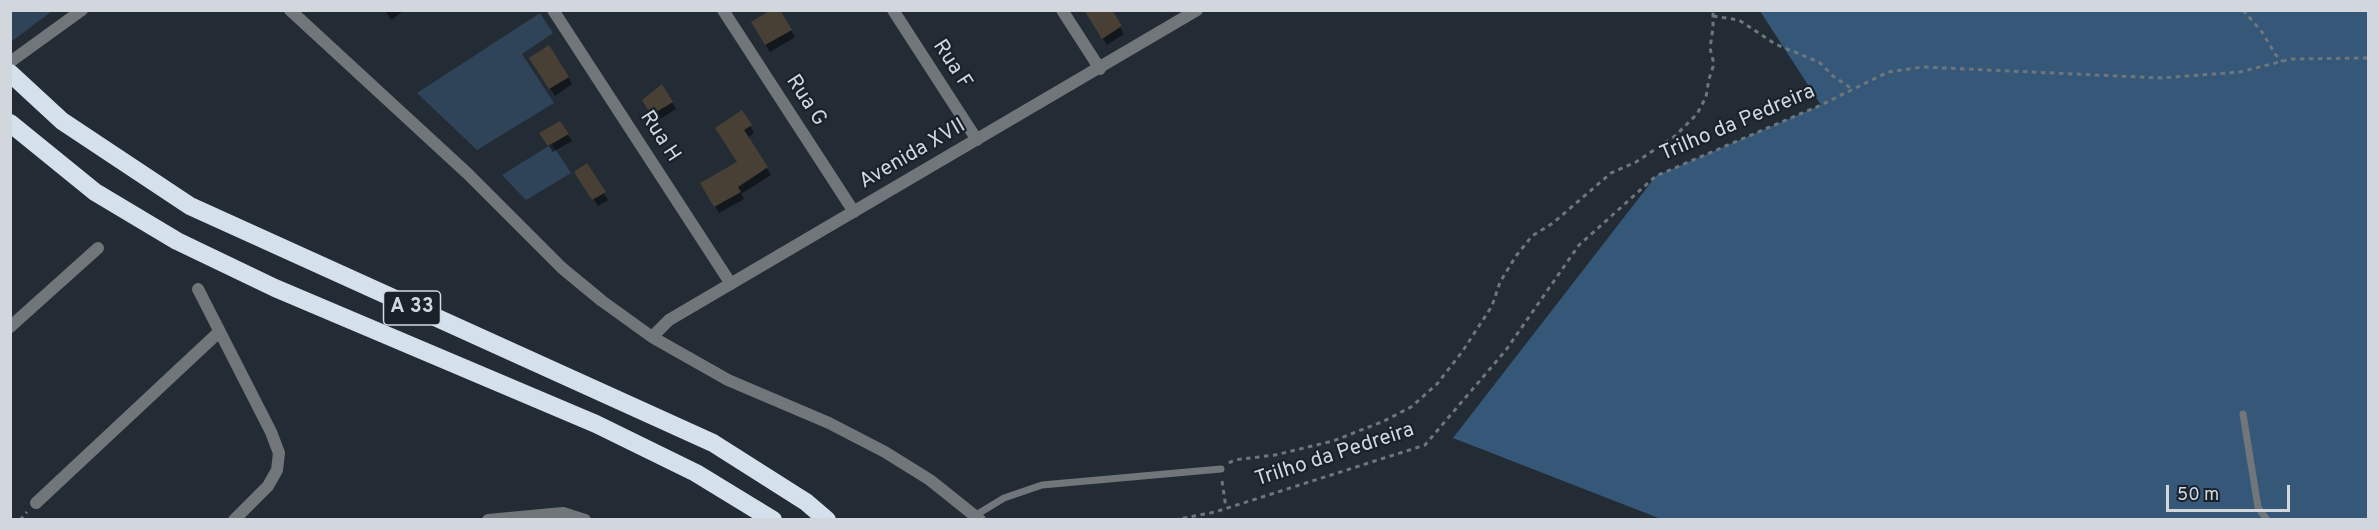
<!DOCTYPE html>
<style>
body{margin:0}
#map{position:relative;width:2379px;height:530px;overflow:hidden;background:#232c35;font-family:Overpass,sans-serif}
canvas{display:block}
.frame{position:absolute;inset:0;border:12px solid #d1d7dd;pointer-events:none}
.scale{position:absolute;left:2166px;top:485px;width:124px;height:27px;box-sizing:border-box;border:3px solid #d1d7dd;border-top:0;padding-left:8px;font-size:18px;line-height:21px;white-space:nowrap;color:#d1d7dd;-webkit-text-stroke:4px #19222b;paint-order:stroke}
</style>
<div id="map">
<canvas width="2379" height="530"></canvas>
<div class="frame"></div>
<div class="scale">50 m</div>
</div>
<script>
const ctx = document.querySelector('canvas').getContext('2d');
ctx.lineJoin = 'round';
function paint(path, color) {
  ctx.fillStyle = color;
  ctx.fill(path, 'evenodd');
}
function toPath(rows) {
  const path = new Path2D();
  for (const r of rows) {
    path.moveTo(r[0], r[1]);
    for (let i = 2; i < r.length; i += 2) path.lineTo(r[i], r[i + 1]);
  }
  return path;
}
function strokePath(path, color, width, dash) {
  ctx.strokeStyle = color;
  ctx.lineWidth = width;
  ctx.lineCap = dash ? 'butt' : 'round';
  ctx.setLineDash(dash || []);
  ctx.stroke(path);
}
function label(font, color, halo, rows, align = 'center') {
  ctx.font = font + ' Overpass,sans-serif';
  ctx.lineWidth = 4.5;
  ctx.setLineDash([]);
  ctx.textBaseline = 'middle';
  ctx.strokeStyle = halo;
  ctx.fillStyle = color;
  for (const [text, x, y, turn = 0] of rows) {
    ctx.save();
    ctx.translate(x, y);
    ctx.rotate((+turn || 0) * Math.PI / 180);
    ctx.textAlign = isNaN(turn) ? turn : align;
    if (halo) ctx.strokeText(text, 0, 0);
    ctx.fillText(text, 0, 0);
    ctx.restore();
  }
}
const green = toPath([
 [11,10,52,10,52,11,11,42],
 [540,13,553,33,522,54,554,103,477,150,417,93],
 [552,144,571,173,526,200,502,175]
]);
const forest = toPath([
 [1760,11,2368,11,2368,519,1661,519,1453,438,1656,176,1821,105]
]);
const shadow = toPath([
 [385,10,405,10,391,20],
 [779,10,795,37,770,52,753,23],
 [1085,10,1111,10,1124,34,1107,45],
 [535,66,568,77,572,84,555,96],
 [662,86,676,109,657,121,644,100],
 [560,123,572,141,553,152,541,134],
 [750,126,754,133,747,138,771,175,741,194,744,199,719,213,702,184,739,163,721,135],
 [586,166,608,200,598,206,580,179]
]);
const building = toPath([
 [771,10,780,10,792,30,765,45,751,22],
 [1084,10,1112,10,1122,26,1102,39],
 [549,45,569,77,549,89,529,58],
 [662,84,673,102,651,115,642,100],
 [742,110,752,125,744,130,768,167,738,187,741,192,714,207,700,183,737,162,715,128],
 [560,121,569,134,548,146,539,133],
 [587,163,606,192,592,200,574,172]
]);
const path = toPath([
 [2243,10,2262,32,2275,54,2282,61],
 [1713,16,1739,20,1775,44,1819,62,1833,76,1852,89],
 [1229,463,1234,460,1275,455,1333,441,1384,421,1411,407,1437,384,1462,352,1492,306,1500,282,1516,256,1532,236,1553,223,1611,173,1636,162,1675,136,1697,114,1706,97,1709,79,1714,64,1710,48,1713,28,1713,10],
 [1222,481,1226,508],
 [20,520,27,512],
 [1174,520,1215,512,1425,445,1506,350,1579,245,1656,176,1821,105,1888,72,1923,67,2161,78,2240,72,2291,59,2368,58]
]);
const service = toPath([
 [2243,414,2258,507,2267,520],
 [976,515,1004,498,1042,485,1221,469]
]);
const minor = toPath([
 [290,10,468,174,562,268,602,301,652,337,728,380,829,423,885,452,930,480,980,520],
 [553,10,731,284],
 [723,10,854,212],
 [893,10,977,140],
 [1062,10,1100,69],
 [198,289,271,432,279,453,277,470,268,486,234,520],
 [10,327,98,248],
 [652,337,669,320,1197,10],
 [36,503,219,332],
 [488,520,563,513,585,520]
]);
const tertiary = toPath([
 [10,62,82,10]
]);
const motorway = toPath([
 [10,73,62,121,190,206,713,443,806,502,827,520],
 [10,123,95,192,177,241,275,288,596,424,696,473,773,520]
]);
const shields = [
 [412,308,57]
];
const shieldNames = [
 ["A 33",412,308]
];
const streetNames = [
 ["Rua F",951,65,57],
 ["Rua G",805,101,57],
 ["Trilho da Pedreira",1738,124,-23],
 ["Rua H",659,137,57],
 ["Avenida XVII",913,155,-30],
 ["Trilho da Pedreira",1335,456,-18]
];
paint(green, '#2f4458');
paint(forest, '#355879');
paint(shadow, '#0007');
paint(building, '#484035');
strokePath(path, '#6e767d', 3, [4.5, 4.5]);
strokePath(service, '#71767b', 7);
strokePath(minor, '#71767b', 12);
strokePath(tertiary, '#71767b', 12);
strokePath(motorway, '#d4e0ec', 18);
for (const [x, y, w] of shields) {
  const box = new Path2D();
  box.roundRect(x - w / 2, y - 17, w, 34, 4.5);
  ctx.fillStyle = '#19222b';
  ctx.fill(box);
  strokePath(box, '#d1d7dd', 1.5);
}
label('bold 20px', '#d1d7dd', null, shieldNames);
label('21px', '#d1d7dd', '#19222b', streetNames);
</script>
